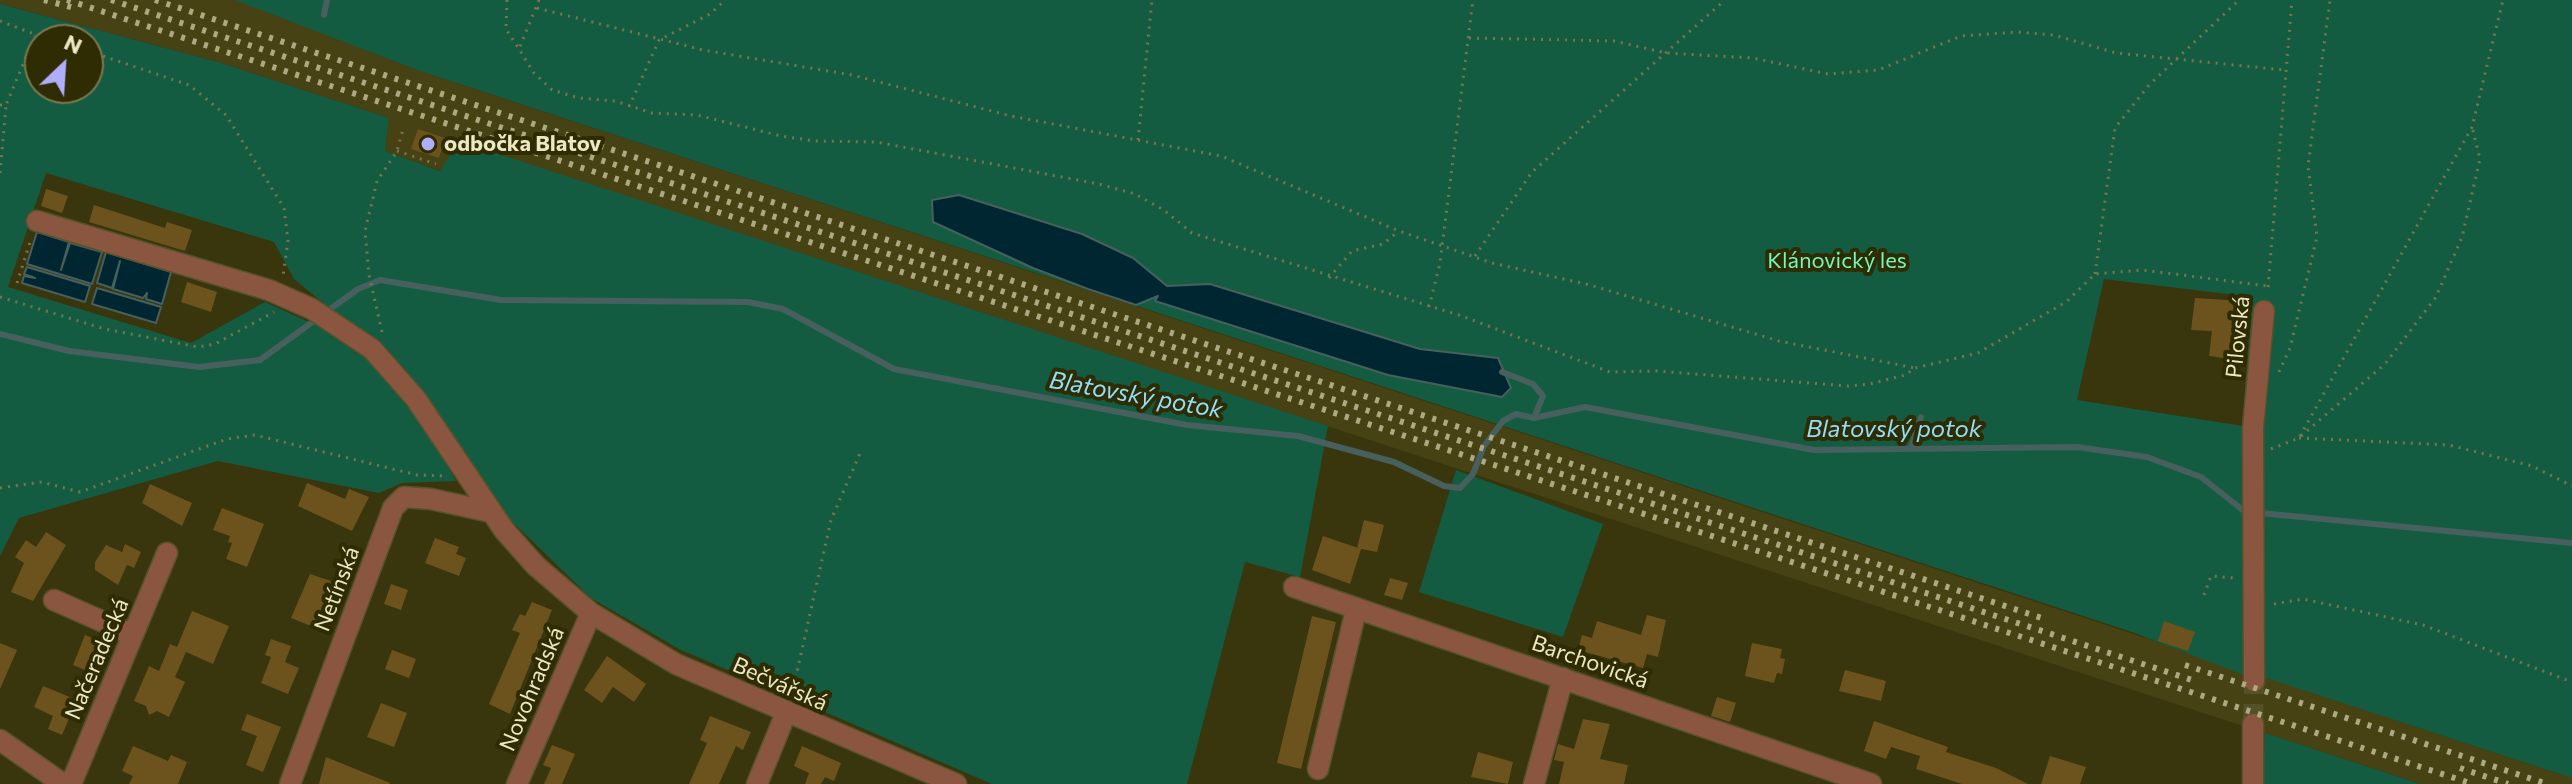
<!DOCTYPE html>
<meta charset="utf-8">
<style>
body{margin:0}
#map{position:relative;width:2572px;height:784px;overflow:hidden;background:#39350d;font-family:Commissioner,sans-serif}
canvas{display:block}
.north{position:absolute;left:24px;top:24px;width:80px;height:80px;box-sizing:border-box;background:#2f2b02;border:2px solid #7b7750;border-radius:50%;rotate:25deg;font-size:22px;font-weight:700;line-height:32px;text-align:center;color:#ece8c4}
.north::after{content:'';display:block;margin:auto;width:28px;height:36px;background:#aeaefb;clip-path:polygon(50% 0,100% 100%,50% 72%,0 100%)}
</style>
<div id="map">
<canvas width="2572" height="784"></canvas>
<div class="north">N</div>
</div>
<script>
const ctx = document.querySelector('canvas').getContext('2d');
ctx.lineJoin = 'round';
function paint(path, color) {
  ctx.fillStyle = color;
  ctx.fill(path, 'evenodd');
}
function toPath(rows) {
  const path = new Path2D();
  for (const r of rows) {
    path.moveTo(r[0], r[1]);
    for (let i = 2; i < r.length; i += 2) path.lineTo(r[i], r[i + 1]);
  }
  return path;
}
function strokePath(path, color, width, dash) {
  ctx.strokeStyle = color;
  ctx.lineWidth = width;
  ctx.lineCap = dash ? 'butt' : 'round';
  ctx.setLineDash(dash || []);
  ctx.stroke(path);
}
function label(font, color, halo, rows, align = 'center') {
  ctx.font = font + ' Commissioner,sans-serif';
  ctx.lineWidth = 8;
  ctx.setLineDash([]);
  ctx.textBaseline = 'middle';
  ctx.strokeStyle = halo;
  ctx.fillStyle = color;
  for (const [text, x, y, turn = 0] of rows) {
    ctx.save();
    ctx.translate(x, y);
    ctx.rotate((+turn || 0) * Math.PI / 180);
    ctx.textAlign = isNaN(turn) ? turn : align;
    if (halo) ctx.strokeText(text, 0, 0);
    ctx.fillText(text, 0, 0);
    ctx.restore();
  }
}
const built = toPath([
 [0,0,237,0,417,70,2572,778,2572,784,2420,784,460,142,441,171,385,151,389,118,218,62,0,4]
]);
const green = toPath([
 [235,0,2572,0,2572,778,2245,671,2244,675,2132,632,417,70],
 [1059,227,1082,234,1133,258,1167,286,1136,305,1033,268],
 [2104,279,2252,297,2243,426,2077,400],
 [1210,284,1420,349,1498,358,1502,397,1388,375,1346,359],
 [0,4,218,62,389,118,385,151,440,171,459,141,1328,426,1300,577,1245,562,1187,784,992,784,679,649,591,598,496,506,354,328,294,279,274,242,46,173,8,287,191,343,265,302,329,331,367,358,413,407,456,481,402,483,379,493,218,461,19,518,0,556],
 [40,40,88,40,88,88,40,88],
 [1456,470,1603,524,1563,637,1419,592],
 [2265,733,2420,784,2263,784]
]);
const water = toPath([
 [959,195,1082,234,1133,258,1167,286,1210,284,1420,349,1498,358,1511,388,1502,397,1388,375,1155,301,1158,296,1136,305,1088,289,1033,268,933,222,932,200,959,195],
 [37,232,69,242,61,270,70,243,102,252,92,284,27,264,37,232],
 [106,252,171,272,162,304,146,299,147,293,143,298,113,289,120,261,112,288,97,283,106,252],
 [27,267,90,286,85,302,22,283,24,276,35,278,24,274,27,267],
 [97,288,161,307,156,323,92,304,97,288]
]);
const stream = toPath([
 [324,15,327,0],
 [0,334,69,351,199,367,260,360,358,289,380,280,501,300,748,302,783,309,894,369,1187,425,1298,436,1394,462,1444,486,1460,488,1473,474,1484,446,1503,421,1516,414,1534,418,1585,407,1814,450,2077,447,2147,457,2201,477,2244,511,2245,517],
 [1502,372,1533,384,1543,396,1534,418],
 [1911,448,1921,417],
 [2260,513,2572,543]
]);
const building = toPath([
 [418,129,445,138,439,158,411,149],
 [46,189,68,196,62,213,41,206],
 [94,205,165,228,167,222,192,230,185,251,89,222],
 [187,282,217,292,211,312,181,302],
 [2195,298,2243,301,2238,360,2209,356,2212,331,2191,330],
 [307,483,345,499,349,489,369,497,352,531,298,506],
 [150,484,192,503,182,526,142,503],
 [222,508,264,524,247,567,226,559,232,543,228,542,230,536,213,530],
 [1364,520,1384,525,1377,552,1357,548],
 [46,532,66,545,33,601,11,592,24,563,15,557,26,540,36,547],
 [1323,536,1361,549,1350,584,1312,570],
 [435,538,459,547,456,554,466,558,459,576,425,563],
 [125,544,141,552,134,568,127,565,118,585,95,570,95,562,106,545,122,552],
 [310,574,331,581,316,628,291,618],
 [1390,578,1408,583,1402,600,1384,595],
 [391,584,408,590,401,610,384,604],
 [532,602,552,610,510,714,489,704,520,633,512,630,520,614,525,616],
 [192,611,229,626,213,664,186,652,175,677,185,682,169,717,157,711,149,715,146,706,134,701,149,666,159,671,170,644,177,647],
 [1647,615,1666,620,1658,657,1647,654,1643,668,1578,650,1582,635,1592,638,1597,621,1641,635],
 [1312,616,1336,622,1301,769,1277,763],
 [2164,621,2195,632,2188,651,2158,641],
 [85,635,102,642,90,672,73,665],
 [271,639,291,646,285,662,299,668,288,694,261,683,271,657,265,655],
 [0,643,17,650,0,689],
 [1752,643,1782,649,1780,658,1785,659,1782,674,1777,673,1774,683,1745,676],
 [392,650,416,659,409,678,385,669],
 [607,656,646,684,634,702,613,687,602,703,584,690],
 [1845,670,1886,681,1881,701,1839,691],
 [43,686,77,700,62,735,48,729,53,716,34,707],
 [1717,697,1736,703,1730,722,1711,716],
 [381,703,407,713,394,747,367,737],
 [247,714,281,727,263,772,246,765,257,736,241,730],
 [710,716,751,732,743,750,736,746,719,784,689,784,707,743,700,740],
 [1583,719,1610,724,1600,759,1628,765,1624,784,1559,784,1564,762,1554,760,1558,744,1574,749],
 [1874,721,1948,747,1946,752,1996,768,2028,784,1962,784,1916,769,1920,756,1891,747,1886,759,1864,751],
 [552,745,575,754,562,784,544,784,551,768,543,765],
 [133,746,168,761,171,755,187,762,178,784,129,784,133,776,122,771],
 [802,746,841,763,834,781,825,777,821,784,805,784,809,773,794,766],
 [1478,752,1513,762,1508,784,1471,777],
 [2050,756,2086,767,2080,784,2041,784],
 [326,757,390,783,389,784,319,784]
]);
const minorTunnel = toPath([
 [2253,724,2254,681]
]);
const path = toPath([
 [507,0,506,29,519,49],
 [539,0,519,49,534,73,552,90,579,98,615,101,652,113,697,115,781,136,815,141,876,142,1099,184,1135,194,1164,210,1192,233,1459,315,1610,372,1656,371,1848,386,1870,384,1905,375,1915,368,1978,353,2066,302,2095,274,2142,270,2268,286],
 [537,8,703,50,852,75,1011,116,1221,156,1399,231,1492,263,1590,285,1779,341,1915,368],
 [0,21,50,40],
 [1469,38,1614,41,1666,53,1753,58,1828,74,1878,70,1961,36,2018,32,2054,35,2116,53,2284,70],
 [88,51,189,85,226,115,284,208,288,240,283,276],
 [0,105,6,105,35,36],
 [629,107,659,40,710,14,725,0],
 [1138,140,1152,0],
 [397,151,436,164],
 [0,173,6,106],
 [1475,256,1532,172,1725,0],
 [2095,274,2115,128,2149,85,2239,0],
 [1329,278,1352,251,1383,244,1399,231],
 [17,283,31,239],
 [2268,287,2292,0],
 [0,297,105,329,198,347,215,344,274,312],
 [1429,307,1440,263,1473,0],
 [382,332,369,275,365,231,377,181,397,151,403,129],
 [2279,372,2290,348,2317,237,2308,166,2330,0],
 [2301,436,2385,364,2436,297,2462,237,2480,159,2472,127],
 [2299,438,2449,445,2532,466,2572,486],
 [2271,449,2299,438,2472,127,2503,0],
 [0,488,42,482,80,492,227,439,255,435,417,475,444,476],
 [2204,595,2211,576,2235,578],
 [2274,604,2303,599,2423,625,2572,682],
 [792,694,831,520,861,451]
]);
const minor = toPath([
 [37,221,269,290,312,309,372,349,416,399,504,530,536,566,591,613,676,664,956,784],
 [1294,587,1871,784],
 [54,600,133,635],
 [2254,681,2253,428,2264,311],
 [0,740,63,784],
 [1318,769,1356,610],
 [71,784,167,553],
 [290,784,393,508,404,497,431,499,491,512],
 [517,784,591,613],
 [757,784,786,713],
 [1534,784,1563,678],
 [2253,784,2253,724]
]);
const rail = toPath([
 [44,0,75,8],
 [67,0,2473,784],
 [111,0,2198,682],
 [155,0,2048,620],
 [2185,665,2547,784],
 [2460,768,2508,784]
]);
const markers = [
 [428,144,8,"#aeaefb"]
];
const poiNames = [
 ["odbočka Blatov",444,144]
];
const parkNames = [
 ["Klánovický les",1837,261]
];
const streetNames = [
 ["Pilovská",2238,337,-84],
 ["Netínská",337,589,-69],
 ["Načeradecká",97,659,-67],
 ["Barchovická",1590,662,19],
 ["Bečvářská",780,684,24],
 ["Novohradská",532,689,-67]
];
const waterNames = [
 ["Blatovský potok",1136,395,10],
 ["Blatovský potok",1894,429]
];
paint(built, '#474214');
paint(green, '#145c41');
paint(water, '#002631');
strokePath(water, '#47605d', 2);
strokePath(stream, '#47605d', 6);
paint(building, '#6c531e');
strokePath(minorTunnel, '#545028', 20, [20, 10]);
strokePath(minor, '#56522a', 23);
strokePath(path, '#79754e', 3, [2, 6]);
strokePath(minor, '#8b5640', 20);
strokePath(rail, '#ada983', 6, [4, 8]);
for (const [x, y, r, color] of markers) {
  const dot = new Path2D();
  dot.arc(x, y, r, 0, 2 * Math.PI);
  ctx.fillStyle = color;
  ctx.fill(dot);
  strokePath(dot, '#2f2b02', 3);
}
label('bold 22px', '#ece8c4', '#2f2b02', poiNames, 'left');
label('22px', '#70f8bf', '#2f2b02', parkNames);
label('22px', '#ece8c4', '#2f2b02', streetNames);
label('italic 24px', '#90dffc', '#2f2b02', waterNames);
</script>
